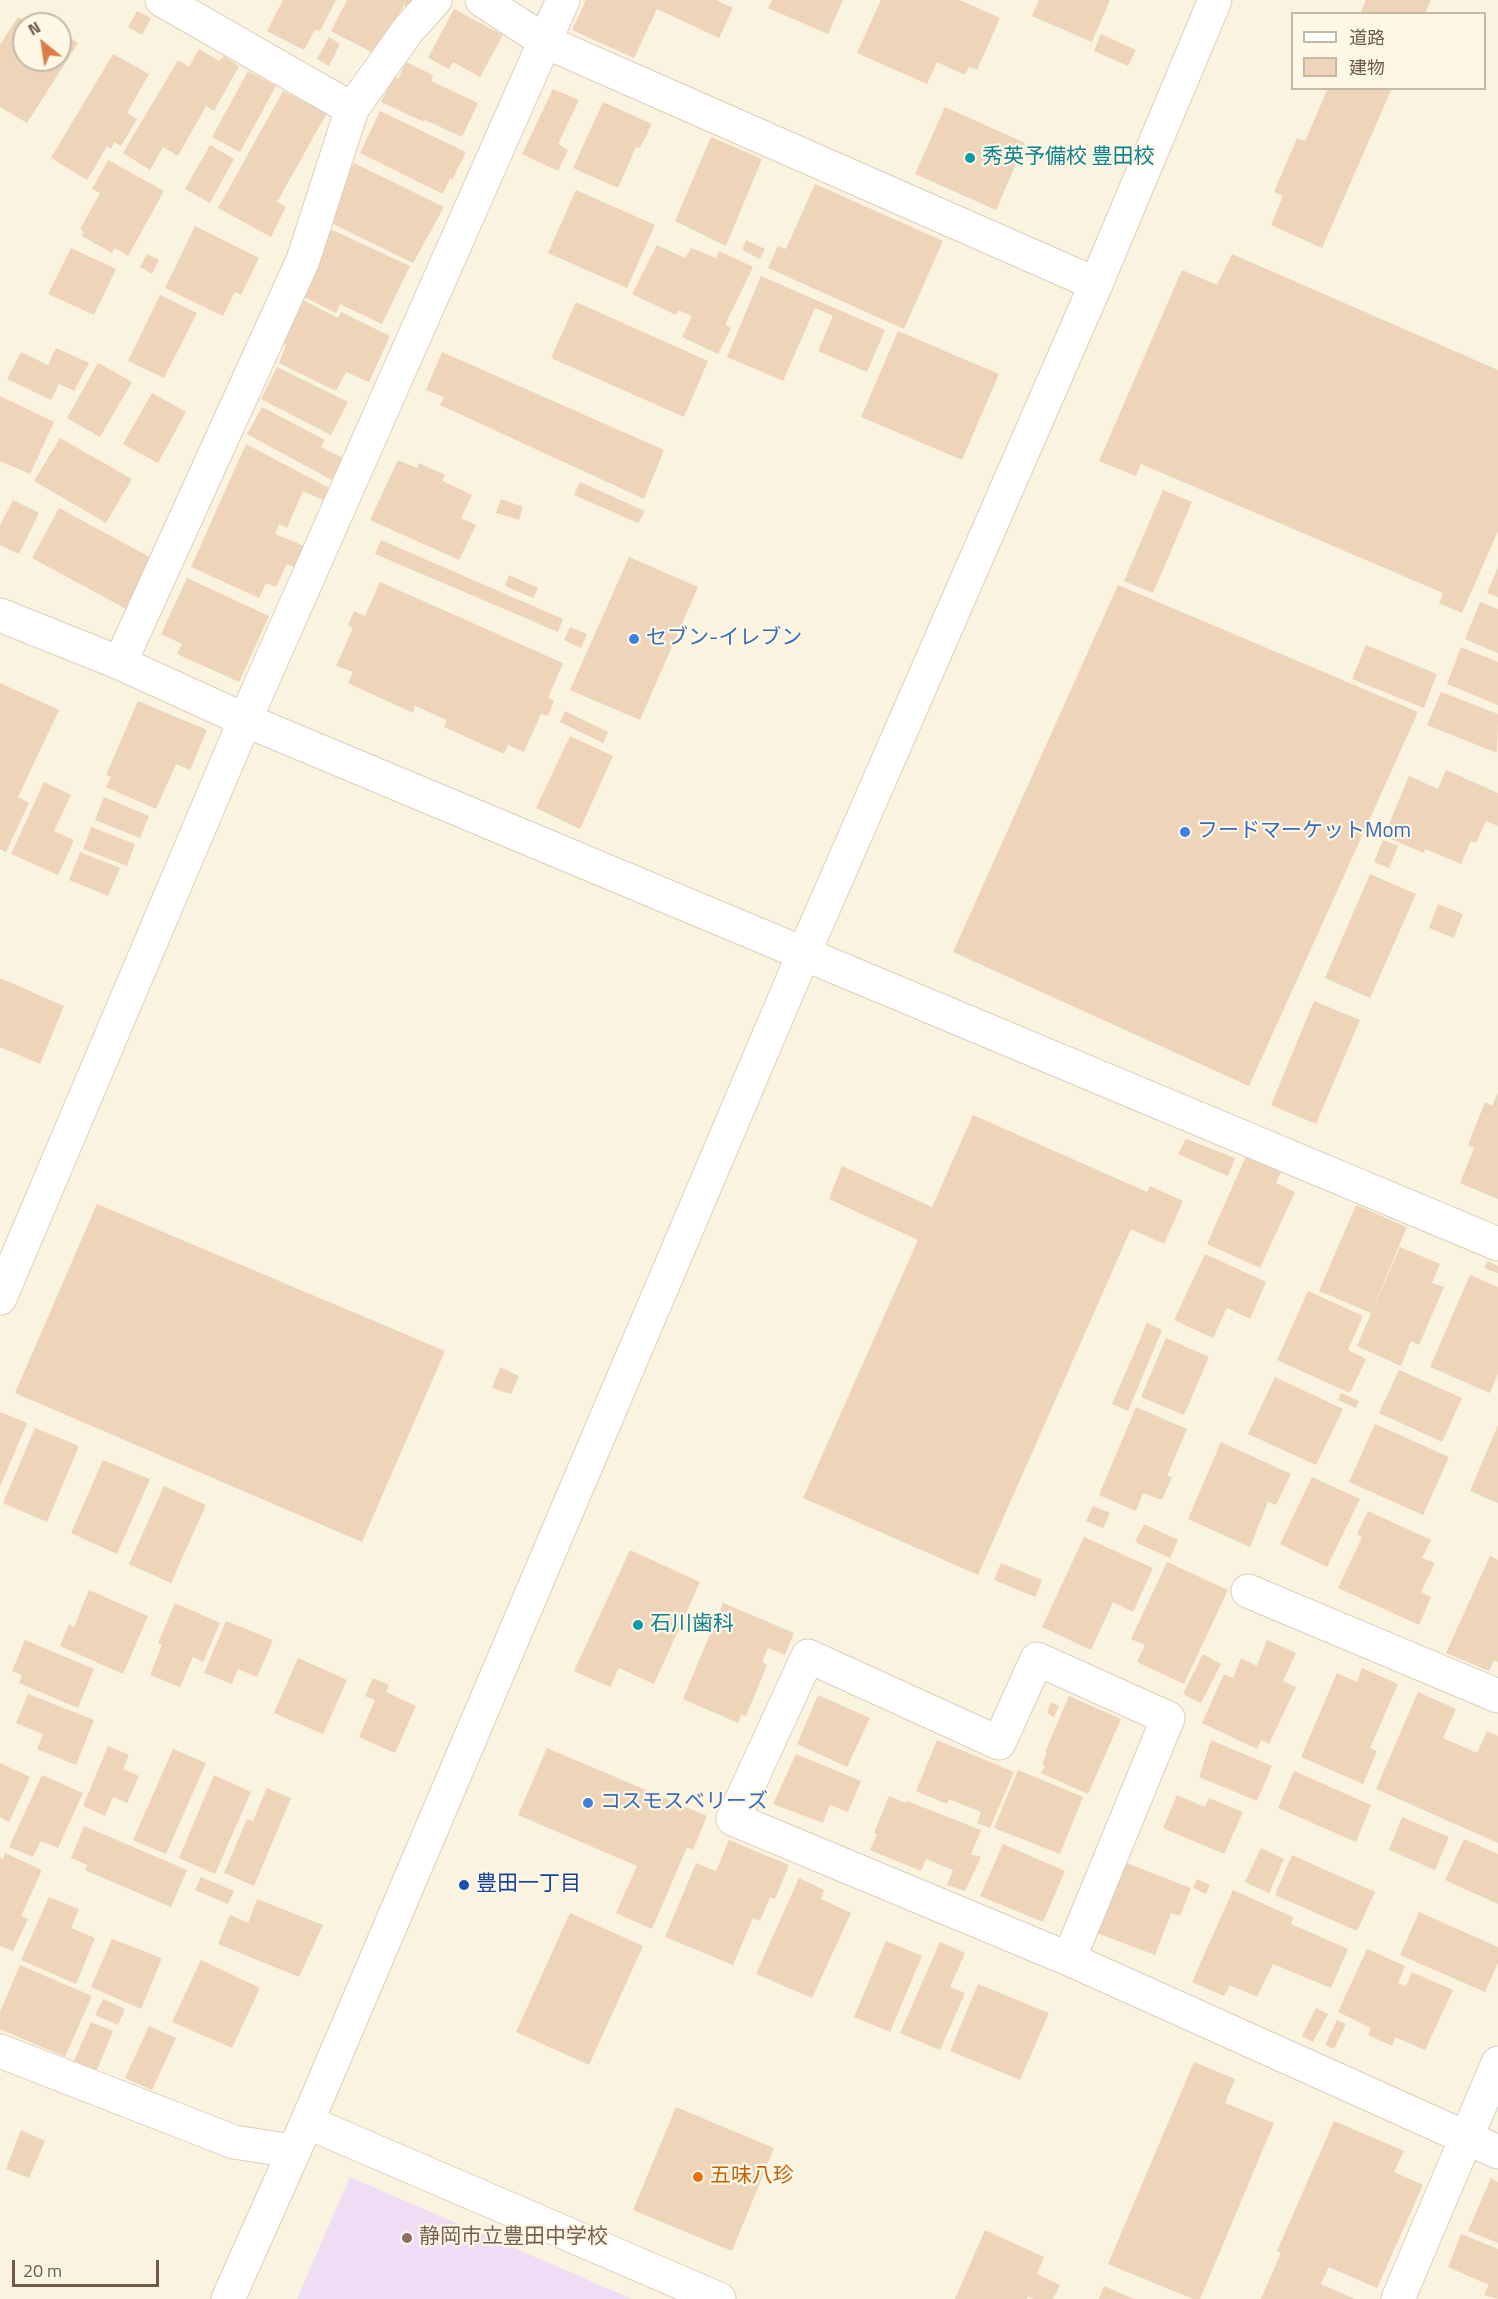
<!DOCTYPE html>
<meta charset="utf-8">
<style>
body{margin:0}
#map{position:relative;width:1498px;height:2299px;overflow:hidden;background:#faf3df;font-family:"Titillium Web","Noto Sans JP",sans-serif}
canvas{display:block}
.legend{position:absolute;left:1291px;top:12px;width:195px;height:78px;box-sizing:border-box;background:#fef7e5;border:2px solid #c5b8a7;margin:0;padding:8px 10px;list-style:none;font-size:18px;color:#6f5a49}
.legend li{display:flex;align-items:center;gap:12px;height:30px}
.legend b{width:30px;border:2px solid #c5b8a7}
.north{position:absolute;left:12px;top:12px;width:60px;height:60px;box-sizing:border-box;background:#fef7e5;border:2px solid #c5b8a7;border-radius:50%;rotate:330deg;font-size:16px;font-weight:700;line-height:24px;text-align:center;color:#6f5a49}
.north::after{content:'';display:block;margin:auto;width:21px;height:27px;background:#de7b4b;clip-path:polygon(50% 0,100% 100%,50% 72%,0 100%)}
.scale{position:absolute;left:12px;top:2260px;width:147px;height:27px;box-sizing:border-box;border:3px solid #6f5a49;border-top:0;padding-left:8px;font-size:18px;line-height:21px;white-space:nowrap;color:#6f5a49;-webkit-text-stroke:4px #fef7e5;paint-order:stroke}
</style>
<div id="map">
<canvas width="1498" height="2299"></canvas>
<ul class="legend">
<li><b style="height:8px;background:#fff"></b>道路</li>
<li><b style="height:16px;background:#eed4b9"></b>建物</li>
</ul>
<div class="north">N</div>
<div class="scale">20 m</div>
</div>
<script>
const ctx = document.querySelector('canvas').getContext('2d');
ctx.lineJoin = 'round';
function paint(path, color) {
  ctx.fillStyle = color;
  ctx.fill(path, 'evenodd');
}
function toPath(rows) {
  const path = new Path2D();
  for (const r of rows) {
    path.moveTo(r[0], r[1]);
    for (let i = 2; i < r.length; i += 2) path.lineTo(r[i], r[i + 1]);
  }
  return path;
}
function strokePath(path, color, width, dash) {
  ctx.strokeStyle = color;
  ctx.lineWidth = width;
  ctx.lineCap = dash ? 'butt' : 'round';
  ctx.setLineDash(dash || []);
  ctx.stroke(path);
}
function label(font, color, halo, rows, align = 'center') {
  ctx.font = font + ' "Titillium Web","Noto Sans JP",sans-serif';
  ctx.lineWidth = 4.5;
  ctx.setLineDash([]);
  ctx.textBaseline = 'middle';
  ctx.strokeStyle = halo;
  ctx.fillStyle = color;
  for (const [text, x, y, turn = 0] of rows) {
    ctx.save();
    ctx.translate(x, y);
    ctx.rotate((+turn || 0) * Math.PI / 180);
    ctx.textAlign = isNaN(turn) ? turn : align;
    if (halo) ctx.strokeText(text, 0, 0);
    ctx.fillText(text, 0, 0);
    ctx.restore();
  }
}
const education = toPath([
 [350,2177,632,2299,297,2299]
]);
const building = toPath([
 [283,0,336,0,320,31,315,30,304,50,267,31],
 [347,0,425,0,419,13,404,5,377,55,331,31],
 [586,0,716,0,733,8,719,38,657,9,634,58,572,30],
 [772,0,843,0,828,34,768,8],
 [881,0,960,0,1000,18,977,70,969,67,965,75,937,62,927,84,857,53],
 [1039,0,1110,0,1092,42,1032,16],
 [1366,0,1431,0,1425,14,1360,14],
 [454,9,503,35,480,77,453,62,449,69,428,58],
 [137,11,151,18,142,35,128,27],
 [18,17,29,24,24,24,24,60,60,60,60,31,78,43,27,123,0,107,0,45],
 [1101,34,1136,50,1128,66,1094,51],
 [329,37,340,44,329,66,317,59],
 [199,49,219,61,224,56,239,66,214,111,206,106,178,156,163,147,150,170,123,153,178,60,189,67],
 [113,54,149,74,127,113,137,119,121,146,114,142,111,149,107,146,87,180,51,158],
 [406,62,433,75,431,81,478,103,462,137,425,120,424,122,381,102,394,77,398,79],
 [248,71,276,86,240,152,212,137],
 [1328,88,1392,88,1322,248,1271,225,1283,196,1274,192,1297,138,1305,141],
 [553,89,579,100,558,144,568,150,558,171,522,154],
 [283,91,327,113,277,202,286,207,271,237,218,208],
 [603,102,652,124,640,148,636,147,618,188,573,168],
 [945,107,1025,143,996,210,915,174],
 [380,111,466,152,452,180,450,178,443,194,360,153],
 [711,137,762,159,726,246,675,221],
 [210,145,234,159,210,203,185,189],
 [108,160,164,191,128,256,115,248,112,253,82,236,84,232,80,229,100,193,92,189],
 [354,163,444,207,413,263,329,222,339,194],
 [815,184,943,241,904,329,768,268,778,246,786,249],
 [576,190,655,225,627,288,548,253],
 [195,226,259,258,241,295,235,292,223,316,165,288],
 [328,228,410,266,382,324,340,304,336,313,304,297],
 [746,240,765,249,760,259,742,250],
 [657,245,685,258,691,248,716,258,719,251,753,267,725,325,731,328,718,354,682,337,692,316,678,310,676,315,632,294],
 [71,248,116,269,94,315,48,294],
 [147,254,159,260,152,274,140,267],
 [1232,254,1498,370,1498,531,1462,613,1439,603,1443,593,1141,464,1136,476,1099,461,1182,270,1217,285],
 [761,276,885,330,867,372,818,351,833,316,815,308,783,381,727,357],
 [160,295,197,313,164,378,128,361],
 [303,300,338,318,341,312,390,336,369,382,346,372,336,391,279,363,286,345,282,343],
 [576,302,708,361,684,417,551,358],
 [898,331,999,374,962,460,861,417],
 [56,348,89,363,74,391,59,384,51,400,7,379,21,352,48,365],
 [442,352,664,450,644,499,440,405,444,397,426,390],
 [98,363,132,382,100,437,67,418],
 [277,367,348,402,331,435,261,399],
 [152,393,186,412,158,463,123,444],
 [0,396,54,422,30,474,0,461],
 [262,407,325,440,321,447,343,458,332,480,247,434],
 [60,438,132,479,106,523,34,481],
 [246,444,329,488,323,500,303,491,287,528,279,524,275,534,304,546,294,567,287,564,276,587,266,583,259,598,191,567],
 [398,460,417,468,419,463,445,475,442,481,472,495,461,518,476,525,459,560,370,520],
 [580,482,645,511,638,523,574,495],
 [1163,490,1192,502,1153,593,1124,581],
 [501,499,523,507,519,520,496,513],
 [13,500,39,513,19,554,0,545,0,525],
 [59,508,155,560,128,610,32,558],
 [381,540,563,619,558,632,375,554],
 [629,557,698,587,640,720,570,690],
 [1498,567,1498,597,1487,593],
 [509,575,538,588,533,598,505,586],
 [187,578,269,616,239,682,177,654,182,644,161,634],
 [380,582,563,663,548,698,554,701,548,716,541,714,524,752,508,745,504,754,444,727,447,720,415,706,413,713,348,683,353,672,336,666,353,628,348,625,354,611,365,616],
 [1118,585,1418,712,1249,1086,953,952],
 [1480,602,1498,609,1498,653,1465,639],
 [570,627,587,634,581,648,564,640],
 [1366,645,1437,674,1424,708,1352,679],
 [1461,647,1498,662,1498,705,1447,684],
 [0,683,59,710,18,797,29,803,6,852,0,849],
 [1441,692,1498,714,1497,753,1427,725],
 [138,701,207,730,190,770,176,764,156,809,106,787,111,777,106,775],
 [565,711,608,732,603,743,560,722],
 [570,736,613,756,580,829,536,808],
 [1446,770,1498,793,1498,826,1486,821,1476,843,1471,841,1461,864,1425,849,1424,853,1384,836,1409,776,1438,789],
 [44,782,71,795,54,831,74,840,58,875,11,854],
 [104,797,149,816,140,838,95,820],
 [91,827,135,844,127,866,83,849],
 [1383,840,1398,846,1389,868,1374,862],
 [80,852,120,868,108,896,69,880],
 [1370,874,1416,894,1370,998,1325,978],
 [1438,904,1463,914,1454,938,1429,928],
 [0,978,64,1006,40,1064,0,1047],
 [1314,1001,1360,1020,1316,1124,1271,1105],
 [1498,1092,1498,1199,1460,1183,1474,1148,1468,1145,1485,1102,1492,1106],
 [973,1115,1147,1192,1150,1186,1183,1201,1164,1244,1131,1229,978,1575,803,1498,918,1240,829,1199,842,1166,932,1207],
 [1186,1139,1235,1158,1228,1176,1178,1154],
 [1246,1156,1281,1172,1276,1183,1295,1192,1260,1268,1207,1244],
 [97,1204,445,1351,362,1542,15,1393],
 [1356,1205,1407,1227,1371,1313,1319,1291],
 [1400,1247,1440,1264,1432,1283,1444,1287,1419,1345,1411,1341,1401,1366,1357,1346],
 [1205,1254,1266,1282,1250,1319,1227,1308,1213,1338,1174,1320],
 [1487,1261,1498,1266,1498,1273,1484,1268],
 [1470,1275,1498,1287,1498,1374,1490,1393,1430,1367],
 [1308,1291,1363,1316,1348,1350,1366,1359,1350,1393,1277,1360],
 [1147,1323,1162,1330,1128,1411,1112,1404],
 [1166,1338,1209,1357,1184,1415,1141,1397],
 [500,1367,519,1376,511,1394,492,1388],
 [1399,1370,1462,1398,1442,1442,1379,1413],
 [1275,1377,1343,1409,1316,1465,1248,1434],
 [1341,1393,1359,1401,1356,1408,1338,1400],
 [1136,1407,1187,1429,1167,1476,1172,1477,1162,1500,1143,1493,1136,1511,1099,1495],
 [0,1412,27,1423,0,1487],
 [1375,1424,1449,1457,1423,1515,1349,1482],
 [1498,1425,1498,1503,1470,1491],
 [35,1428,79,1446,47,1522,3,1503],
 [1221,1442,1291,1474,1276,1505,1268,1502,1250,1547,1188,1519],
 [103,1460,150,1479,117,1554,71,1533],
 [1312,1477,1360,1499,1327,1567,1280,1544],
 [164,1486,206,1505,171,1583,129,1564],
 [1093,1506,1110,1513,1103,1528,1086,1521],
 [1368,1511,1431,1540,1422,1558,1435,1563,1421,1592,1431,1597,1419,1625,1338,1588,1362,1537,1357,1534],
 [1144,1524,1178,1540,1170,1558,1135,1542],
 [1084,1537,1153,1568,1133,1612,1113,1602,1091,1650,1042,1627],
 [630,1550,700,1582,654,1684,619,1668,610,1687,574,1671],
 [1490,1556,1498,1560,1498,1662,1494,1660,1489,1671,1446,1653],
 [1167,1562,1228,1590,1184,1684,1137,1662,1145,1645,1131,1639],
 [1001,1563,1042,1580,1035,1597,994,1580],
 [89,1590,148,1616,123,1674,60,1646,69,1624,74,1627],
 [175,1603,220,1623,203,1662,193,1657,180,1687,150,1675,162,1645,158,1643],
 [723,1603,794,1633,785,1655,768,1648,762,1662,767,1665,746,1716,741,1715,738,1723,683,1699],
 [226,1621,273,1640,257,1677,238,1669,232,1684,204,1673],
 [25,1640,94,1669,78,1708,19,1683,22,1675,12,1671],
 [1267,1640,1296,1653,1283,1681,1296,1687,1269,1744,1261,1740,1257,1749,1202,1723,1224,1674,1233,1678,1241,1658,1257,1666],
 [1203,1654,1221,1664,1201,1703,1183,1694],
 [298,1658,347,1680,323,1734,274,1713],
 [1362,1668,1398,1684,1370,1748,1377,1751,1363,1784,1301,1757,1337,1673,1357,1682],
 [373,1678,389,1685,386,1692,416,1706,395,1753,359,1737,375,1700,365,1696],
 [1418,1692,1456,1709,1443,1738,1477,1753,1487,1731,1498,1736,1498,1843,1376,1789],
 [28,1694,94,1720,76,1765,37,1749,43,1734,16,1723],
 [818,1695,870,1718,847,1767,797,1744],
 [1069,1696,1121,1719,1088,1794,1041,1773,1045,1766,1042,1764,1047,1753,1045,1752],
 [1051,1702,1059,1706,1054,1717,1047,1713],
 [937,1740,1014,1772,990,1828,977,1823,981,1812,949,1799,947,1804,916,1791],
 [1211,1740,1272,1766,1257,1801,1199,1777],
 [108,1746,129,1755,123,1769,139,1776,127,1803,113,1797,105,1816,83,1806],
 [547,1748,707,1816,693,1850,687,1847,652,1929,616,1913,637,1866,518,1815],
 [173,1749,206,1763,166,1854,133,1840],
 [796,1754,861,1781,848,1812,830,1805,823,1823,773,1804],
 [0,1763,30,1777,9,1822,0,1817],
 [1018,1770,1083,1797,1060,1854,994,1828],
 [1294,1771,1371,1805,1356,1842,1278,1808],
 [42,1775,83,1793,58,1848,41,1841,33,1857,9,1847],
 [214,1775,251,1792,215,1874,179,1858],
 [267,1788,291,1798,254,1886,224,1873,247,1819,253,1821],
 [1177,1795,1205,1807,1209,1798,1243,1812,1224,1854,1163,1828],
 [889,1796,906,1803,907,1801,981,1830,971,1854,981,1857,965,1891,947,1885,953,1870,926,1859,921,1871,870,1850,877,1834,874,1833],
 [1402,1817,1449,1837,1435,1870,1389,1850],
 [84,1826,187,1870,171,1907,85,1870,87,1865,71,1858],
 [1464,1839,1498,1854,1498,1904,1445,1880],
 [729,1840,789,1865,775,1899,770,1897,760,1921,753,1918,733,1965,665,1937,696,1863,716,1871],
 [1003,1844,1065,1871,1043,1922,980,1896],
 [1261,1848,1284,1859,1269,1893,1245,1882],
 [5,1853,42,1870,21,1916,28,1919,13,1951,0,1946,0,1858,3,1859],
 [1292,1855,1375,1892,1357,1931,1275,1895],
 [1121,1861,1191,1888,1180,1916,1171,1913,1155,1955,1094,1932],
 [201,1877,234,1891,228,1904,195,1890],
 [799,1878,824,1890,821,1899,851,1913,812,1998,756,1974],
 [1197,1879,1210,1885,1206,1894,1193,1888],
 [1233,1890,1293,1917,1291,1924,1348,1949,1331,1988,1273,1964,1257,1997,1230,1985,1224,1996,1192,1982],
 [49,1897,79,1909,71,1928,95,1938,76,1984,21,1960],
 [257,1899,323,1925,299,1977,218,1944,230,1915,248,1923],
 [1419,1912,1498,1947,1498,1963,1485,1992,1400,1955],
 [570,1913,643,1946,589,2065,516,2032],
 [112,1939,162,1958,141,2009,91,1987],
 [886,1941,922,1956,890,2032,854,2017],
 [940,1942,965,1953,950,1987,965,1993,940,2050,900,2033],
 [1367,1949,1405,1966,1398,1983,1406,1986,1412,1972,1453,1990,1425,2050,1395,2037,1392,2046,1368,2035,1371,2028,1338,2012],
 [201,1960,260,1988,232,2048,172,2022],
 [20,1965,92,1996,65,2057,0,2029,0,2012],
 [978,1984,1049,2013,1020,2080,950,2051],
 [103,1999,125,2009,118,2025,95,2015],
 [1316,2008,1328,2014,1313,2042,1302,2036],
 [1337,2020,1346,2024,1334,2049,1325,2045],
 [91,2022,113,2031,96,2072,73,2063],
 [149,2026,176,2038,152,2090,125,2078],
 [1194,2062,1235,2079,1225,2103,1274,2123,1200,2299,1193,2299,1108,2264],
 [676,2107,774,2148,732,2251,633,2210],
 [1334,2121,1404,2151,1394,2172,1423,2185,1377,2288,1329,2267,1321,2284,1355,2299,1261,2299,1281,2253,1277,2251],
 [21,2130,45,2141,29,2178,6,2169],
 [1491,2178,1498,2182,1498,2243,1468,2231],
 [985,2230,1044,2257,1037,2274,1060,2285,1053,2299,1033,2299,1028,2296,1027,2299,955,2299],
 [1461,2234,1498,2249,1498,2299,1484,2295,1489,2285,1448,2267],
 [1104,2286,1134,2299,1099,2299]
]);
const street = toPath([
 [162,0,352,109],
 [482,0,546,42,1096,284],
 [0,615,120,663,245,720,1498,1244],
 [120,663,303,260,352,109,408,30,435,0],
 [0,1298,245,720,563,0],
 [1248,1591,1498,1696],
 [1069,1959,1168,1718,1037,1659,999,1743,808,1656,733,1819,1069,1959,1498,2152],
 [0,2051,234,2142,293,2151],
 [1398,2299,1498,2063]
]);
const secondary = toPath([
 [307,2122,719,2299],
 [228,2299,307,2122,804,953,1096,284,1215,0]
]);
const markers = [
 [970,158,6,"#0f9aa8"],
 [634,639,6,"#3f7fe0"],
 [1185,832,6,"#3f7fe0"],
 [638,1625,6,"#0f9aa8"],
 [588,1803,6,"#3f7fe0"],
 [464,1885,6,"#1a4fb4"],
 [698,2177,6,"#e8710a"],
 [407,2238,6,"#8d6e63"]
];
const cultureNames = [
 ["秀英予備校 豊田校",982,158],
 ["石川歯科",650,1625]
];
const shopNames = [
 ["セブン-イレブン",646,639],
 ["フードマーケットMom",1197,832],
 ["コスモスベリーズ",600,1803]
];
const transitNames = [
 ["豊田一丁目",476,1885]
];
const foodNames = [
 ["五味八珍",710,2177]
];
const educationNames = [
 ["静岡市立豊田中学校",419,2238]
];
paint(education, '#efddf6');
paint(building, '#eed4b9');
strokePath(street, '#ddcfbc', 35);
strokePath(secondary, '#dfceb8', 35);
strokePath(street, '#fff', 33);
strokePath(secondary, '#fff', 33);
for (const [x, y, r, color] of markers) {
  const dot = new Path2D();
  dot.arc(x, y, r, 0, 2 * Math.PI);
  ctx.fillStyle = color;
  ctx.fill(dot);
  strokePath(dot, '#fef7e5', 2);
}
label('21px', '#0d838f', '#fef7e5', cultureNames, 'left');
label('21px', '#366cbe', '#fef7e5', shopNames, 'left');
label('21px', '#164399', '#fef7e5', transitNames, 'left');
label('21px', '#c56008', '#fef7e5', foodNames, 'left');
label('21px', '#785e54', '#fef7e5', educationNames, 'left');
</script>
